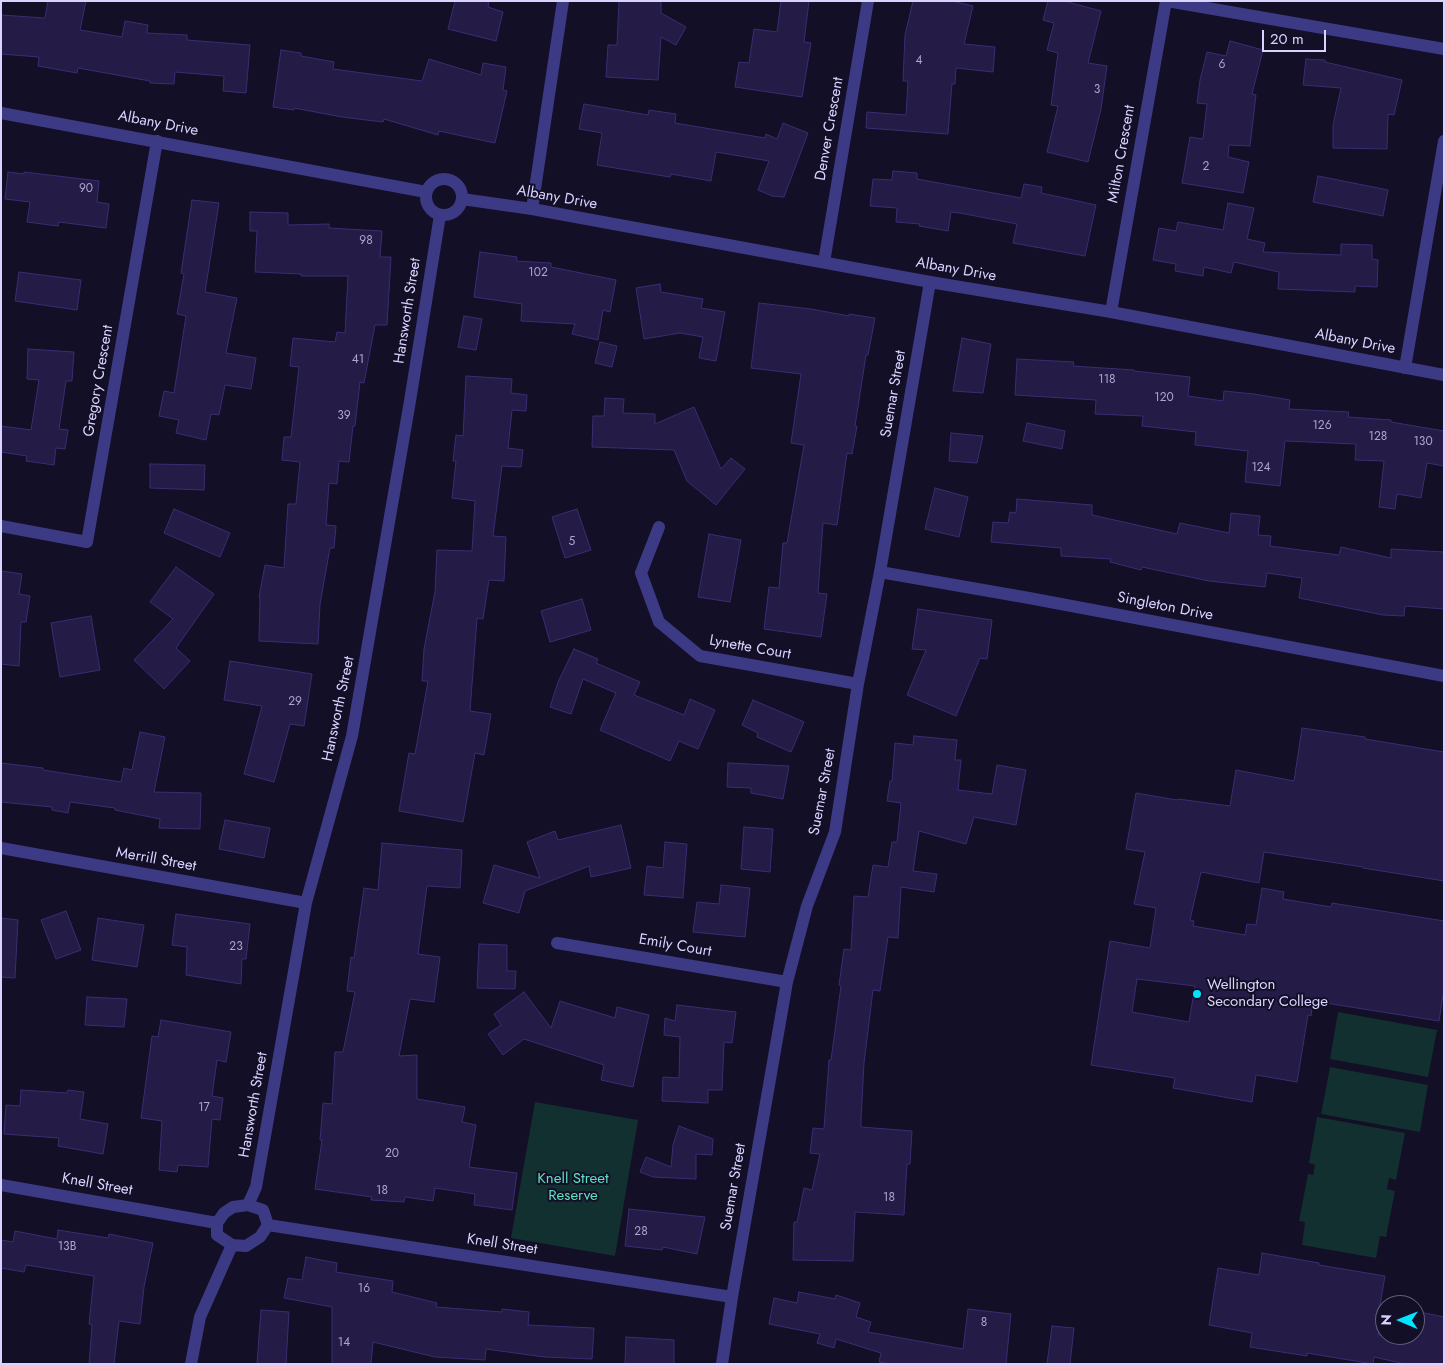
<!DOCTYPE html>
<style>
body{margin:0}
#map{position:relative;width:1445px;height:1365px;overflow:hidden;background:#130f26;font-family:Jost,sans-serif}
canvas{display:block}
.frame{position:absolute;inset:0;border:2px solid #d9d4ff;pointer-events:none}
.north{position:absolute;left:1375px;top:1295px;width:50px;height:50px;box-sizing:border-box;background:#130f26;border:1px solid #625e7d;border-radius:50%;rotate:271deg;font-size:14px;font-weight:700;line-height:20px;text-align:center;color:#d9d4ff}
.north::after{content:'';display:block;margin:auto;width:18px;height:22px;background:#00e5ff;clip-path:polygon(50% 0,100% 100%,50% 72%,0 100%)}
.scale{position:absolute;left:1262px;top:30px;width:64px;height:22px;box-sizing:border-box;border:2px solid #d9d4ff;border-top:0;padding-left:6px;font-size:15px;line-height:18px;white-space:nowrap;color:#d9d4ff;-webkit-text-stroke:4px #130f26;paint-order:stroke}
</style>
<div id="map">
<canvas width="1445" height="1365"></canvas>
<div class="frame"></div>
<div class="north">N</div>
<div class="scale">20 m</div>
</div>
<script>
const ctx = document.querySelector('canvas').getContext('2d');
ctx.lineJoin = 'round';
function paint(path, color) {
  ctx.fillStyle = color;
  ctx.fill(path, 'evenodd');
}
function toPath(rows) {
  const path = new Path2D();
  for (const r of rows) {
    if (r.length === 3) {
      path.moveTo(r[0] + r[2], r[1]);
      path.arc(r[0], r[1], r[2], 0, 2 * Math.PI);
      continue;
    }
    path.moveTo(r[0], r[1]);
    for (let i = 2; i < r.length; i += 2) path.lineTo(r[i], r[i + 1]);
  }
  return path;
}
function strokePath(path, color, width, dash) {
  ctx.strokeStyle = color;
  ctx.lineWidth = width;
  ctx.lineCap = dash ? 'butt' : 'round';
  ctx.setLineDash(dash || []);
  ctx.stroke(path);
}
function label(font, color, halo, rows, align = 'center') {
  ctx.font = font + ' Jost,sans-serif';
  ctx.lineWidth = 4;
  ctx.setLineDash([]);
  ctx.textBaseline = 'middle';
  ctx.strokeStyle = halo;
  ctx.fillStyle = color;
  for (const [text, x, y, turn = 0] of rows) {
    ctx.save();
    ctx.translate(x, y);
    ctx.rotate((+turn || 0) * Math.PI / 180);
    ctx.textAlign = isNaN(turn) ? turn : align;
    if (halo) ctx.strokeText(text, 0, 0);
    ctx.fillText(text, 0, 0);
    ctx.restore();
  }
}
const green = toPath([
 [1338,1012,1437,1030,1428,1077,1330,1059],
 [1330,1067,1428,1085,1420,1132,1321,1114],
 [535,1102,638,1120,615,1256,511,1238],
 [1317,1117,1405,1133,1396,1180,1389,1178,1387,1189,1395,1191,1386,1237,1380,1236,1376,1258,1302,1245,1305,1222,1299,1221,1308,1174,1313,1175,1315,1165,1309,1163]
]);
const building = toPath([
 [48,1,86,1,80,30,122,37,125,21,148,25,147,33,187,35,187,40,250,45,246,93,223,91,224,76,175,72,174,84,150,83,150,81,78,68,77,73,38,66,39,57,1,54,1,15,45,18,48,1],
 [455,1,489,1,488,7,503,12,496,41,448,29,455,1],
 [619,1,661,1,661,13,686,27,676,45,661,37,658,80,606,77,608,45,617,45,619,1],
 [781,1,809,1,804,42,811,43,802,97,735,87,739,62,749,63,754,29,777,32,781,1],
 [913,1,952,1,973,6,964,44,995,47,993,72,956,68,955,84,952,84,948,134,866,128,867,112,906,115,908,81,903,81,905,35,913,1],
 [1048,1,1064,1,1101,11,1088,63,1107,66,1101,109,1088,162,1047,152,1058,106,1051,105,1058,53,1047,50,1054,23,1043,20,1048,1],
 [1230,41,1263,50,1252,94,1256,95,1250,146,1229,145,1228,157,1249,162,1243,193,1182,183,1190,137,1203,139,1207,104,1197,103,1200,80,1207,52,1226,56,1230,41],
 [281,50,301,53,301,56,334,62,333,69,422,81,429,59,481,75,483,63,506,67,503,90,507,91,495,143,439,131,438,135,384,119,383,122,342,117,294,108,294,110,273,107,281,50],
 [1306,59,1325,60,1325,62,1402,80,1394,115,1388,114,1387,149,1333,148,1333,125,1341,88,1303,85,1306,59],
 [584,104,648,115,649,110,676,114,675,123,765,138,766,134,777,139,783,123,808,133,784,197,772,196,758,190,769,161,716,152,711,181,671,174,670,177,597,165,602,133,579,129,584,104],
 [893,171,917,173,917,179,1021,198,1024,184,1042,187,1041,193,1096,205,1085,256,1013,243,1017,224,960,213,951,212,948,231,919,226,920,224,896,222,897,208,870,206,873,179,892,180,893,171],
 [8,172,24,174,24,172,99,181,97,202,109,204,106,228,59,222,58,226,27,222,30,202,5,199,8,172],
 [1318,176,1388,190,1383,216,1313,202,1318,176],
 [192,200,219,203,205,292,237,298,226,353,256,358,251,389,225,385,219,415,211,414,206,440,176,433,179,420,159,416,164,391,174,393,186,316,177,314,184,274,181,273,192,200],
 [1228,203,1254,208,1247,239,1265,243,1263,252,1341,255,1341,244,1372,245,1372,259,1378,260,1377,287,1355,286,1355,292,1278,289,1279,272,1234,262,1231,273,1204,267,1203,276,1175,271,1176,264,1153,260,1159,228,1176,231,1178,222,1223,230,1228,203],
 [250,212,288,213,288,225,329,224,329,228,382,231,380,257,391,257,387,325,375,325,364,383,360,382,355,426,353,426,349,462,339,461,337,484,329,483,326,525,336,526,334,548,330,548,320,604,318,644,259,641,260,597,259,597,265,565,284,568,288,504,296,504,300,462,282,460,284,437,291,437,299,367,290,366,293,338,335,342,337,332,345,333,348,276,301,276,301,274,255,272,257,231,250,231,250,212],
 [480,252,517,257,516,261,551,263,551,267,616,280,610,312,603,310,598,340,572,334,575,324,521,321,522,304,474,297,480,252],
 [19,272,81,280,77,310,15,301,19,272],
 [660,284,661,292,703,299,701,308,725,312,716,361,699,358,703,337,680,333,644,339,636,288,660,284],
 [759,303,811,309,849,316,849,314,875,318,868,355,866,355,855,426,857,426,852,454,847,453,837,525,823,523,818,593,827,594,821,637,764,629,769,587,779,588,783,543,787,543,804,445,791,443,801,374,751,368,759,303],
 [464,316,482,319,476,350,458,347,464,316],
 [962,338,991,344,983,393,953,391,962,338],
 [600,342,617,346,612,367,595,363,600,342],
 [28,349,74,352,72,381,66,381,59,429,68,430,65,449,56,448,54,465,26,461,27,456,1,452,1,426,31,430,39,380,27,379,28,349],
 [1017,359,1074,362,1073,366,1134,370,1134,371,1190,377,1188,396,1223,401,1224,391,1254,394,1290,400,1289,409,1349,412,1348,417,1391,420,1391,422,1444,431,1444,466,1427,463,1421,498,1397,494,1395,509,1379,507,1384,461,1355,460,1356,444,1285,441,1280,486,1245,482,1248,451,1195,445,1196,432,1142,426,1143,416,1095,414,1096,400,1015,395,1017,359],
 [466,376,512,379,511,393,527,395,526,411,512,410,508,448,523,450,521,467,502,466,493,536,506,537,504,581,489,580,483,619,477,618,470,711,491,714,484,755,475,753,463,822,399,811,409,753,415,754,428,681,422,681,424,649,435,592,437,550,472,551,475,501,452,498,456,461,453,461,456,435,463,436,466,376],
 [605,398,624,399,623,413,655,414,655,424,694,407,721,469,731,458,745,469,716,505,687,481,674,450,592,447,593,416,604,416,605,398],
 [1027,423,1065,431,1062,449,1023,441,1027,423],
 [951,433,983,436,977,463,949,461,951,433],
 [150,464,205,465,204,490,150,488,150,464],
 [935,488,968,497,959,537,925,529,935,488],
 [1017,499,1092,505,1092,515,1177,534,1180,523,1229,533,1231,513,1260,516,1258,535,1271,536,1270,546,1339,555,1341,547,1391,558,1391,549,1444,552,1444,609,1405,606,1404,616,1383,615,1299,598,1302,578,1267,573,1265,587,1209,581,1142,567,1141,570,1110,562,1111,559,1061,556,1061,548,991,542,993,522,1008,523,1010,512,1016,513,1017,499],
 [174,509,230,533,220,557,164,533,174,509],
 [577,509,591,550,565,558,552,517,577,509],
 [709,534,741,540,730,602,698,597,709,534],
 [176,567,214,594,176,648,190,661,164,689,134,660,173,619,150,602,176,567],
 [1,571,22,574,19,594,30,596,26,622,21,622,19,666,1,664,1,571],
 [582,599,591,630,550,642,541,611,582,599],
 [918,609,992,620,987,659,980,658,956,716,907,695,926,650,912,649,918,609],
 [91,616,100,670,60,677,51,623,91,616],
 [574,649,598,659,596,663,640,682,634,695,684,715,690,699,715,710,698,749,679,741,670,761,600,730,616,693,583,679,571,714,550,707,558,682,574,649],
 [230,661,312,674,304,726,290,724,274,782,244,774,262,706,224,700,230,661],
 [753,700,804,722,791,752,757,737,758,733,742,725,753,700],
 [1302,728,1365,737,1365,739,1444,752,1444,881,1363,868,1363,867,1264,852,1259,883,1201,872,1190,920,1194,921,1193,926,1245,935,1247,924,1256,925,1262,888,1284,892,1283,899,1331,907,1332,903,1444,921,1444,989,1439,1021,1313,1001,1311,1016,1308,1015,1297,1082,1256,1075,1252,1102,1173,1088,1175,1078,1091,1065,1110,941,1150,948,1156,908,1134,904,1145,852,1126,849,1136,793,1177,800,1178,799,1230,806,1236,770,1294,781,1302,728],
 [1137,979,1195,986,1189,1022,1132,1012,1137,979],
 [140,732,165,737,154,792,201,793,200,829,159,828,160,819,115,810,115,808,70,802,68,813,52,810,52,807,1,802,1,763,43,768,43,770,121,782,124,768,132,770,140,732],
 [914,736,957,740,955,760,961,760,958,790,992,794,997,765,1026,770,1016,825,974,817,966,844,919,831,913,871,937,874,934,892,901,887,898,938,888,937,880,991,873,990,864,1063,861,1120,861,1127,912,1131,910,1164,907,1164,904,1215,855,1212,853,1261,793,1260,794,1222,797,1222,804,1188,812,1190,820,1154,810,1153,813,1128,824,1129,829,1060,831,1060,841,986,839,985,844,949,851,950,854,896,868,897,873,865,888,867,892,842,897,842,901,803,887,801,890,781,892,781,895,743,913,745,914,736],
 [728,763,789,766,783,799,751,793,751,788,727,787,728,763],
 [225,820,270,828,264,858,219,849,225,820],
 [621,825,631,868,591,877,589,866,525,891,519,913,483,903,494,865,540,878,527,842,555,831,558,840,621,825],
 [744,827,773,829,770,872,741,869,744,827],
 [665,842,687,844,683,898,644,895,647,866,663,868,665,842],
 [382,843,462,850,460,888,427,886,418,954,440,957,434,1002,410,999,399,1056,417,1055,417,1099,465,1107,462,1122,476,1125,469,1167,517,1173,512,1210,474,1205,475,1194,435,1188,433,1201,405,1197,404,1202,371,1200,372,1197,315,1189,322,1140,320,1140,323,1103,332,1104,335,1052,343,1052,355,992,347,991,351,957,354,958,364,888,378,890,382,843],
 [721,885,750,888,745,937,693,932,697,902,719,904,721,885],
 [66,911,81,950,56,959,41,920,66,911],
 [176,914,250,924,246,959,242,959,241,984,186,975,187,947,172,945,176,914],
 [1,918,18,920,15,978,1,977,1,918],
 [98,918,144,925,137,967,92,960,98,918],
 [479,944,507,945,507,971,516,971,515,989,477,988,479,944],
 [524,992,551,1028,560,1001,615,1018,617,1007,649,1015,633,1087,601,1080,604,1065,524,1039,503,1055,488,1034,501,1025,494,1014,524,992],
 [87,997,127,999,124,1027,85,1025,87,997],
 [677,1005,736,1012,732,1043,724,1042,722,1090,708,1090,708,1103,662,1101,663,1077,679,1078,680,1037,664,1035,665,1018,675,1021,677,1005],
 [161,1020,231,1032,226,1062,217,1060,212,1096,223,1098,220,1120,212,1119,208,1167,178,1165,177,1172,159,1170,162,1121,141,1118,152,1036,158,1037,161,1020],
 [21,1090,67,1093,68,1090,84,1092,80,1119,108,1124,103,1154,58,1146,59,1138,4,1134,6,1105,20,1106,21,1090],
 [679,1126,713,1139,712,1155,696,1154,696,1179,653,1177,640,1172,646,1157,671,1167,673,1145,679,1126],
 [629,1209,705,1217,697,1254,663,1247,662,1250,625,1246,629,1209],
 [58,1230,108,1238,109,1234,153,1243,144,1287,140,1324,119,1321,114,1364,89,1364,92,1325,89,1324,94,1276,26,1265,24,1272,1,1268,1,1240,13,1242,15,1231,57,1239,58,1230],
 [1262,1253,1319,1263,1319,1265,1385,1276,1376,1329,1379,1330,1378,1335,1415,1335,1415,1311,1444,1317,1444,1364,1405,1364,1374,1357,1373,1364,1307,1353,1307,1356,1250,1347,1252,1333,1209,1325,1218,1268,1259,1275,1262,1253],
 [306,1257,337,1263,336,1272,393,1281,392,1292,437,1303,436,1307,502,1312,502,1309,529,1312,528,1325,594,1328,592,1359,544,1357,486,1349,485,1360,435,1357,373,1342,371,1364,332,1364,332,1307,284,1298,288,1278,302,1280,306,1257],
 [799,1292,835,1299,836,1295,860,1303,856,1317,871,1322,868,1332,963,1349,968,1309,1011,1314,1006,1364,891,1364,879,1362,881,1353,836,1339,834,1348,817,1343,820,1334,769,1324,774,1298,797,1303,799,1292],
 [261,1310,289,1312,286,1364,257,1364,261,1310],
 [1052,1326,1074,1328,1070,1364,1047,1364,1052,1326],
 [626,1337,674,1340,674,1364,625,1364,626,1337]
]);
const minor = toPath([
 [1167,1,1444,49],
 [532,209,563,1],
 [824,262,868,1],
 [1111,312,1166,1],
 [1405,368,1444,141],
 [1,526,87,542,157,141],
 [659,527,641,573,659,622,700,656,858,684],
 [880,572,1029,598,1444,676],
 [1,848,306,903],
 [557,943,787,982],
 [1,1185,217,1223],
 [248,1205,256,1187,306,903,352,736,410,401,440,215],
 [248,1205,263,1210,268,1225,260,1237,246,1246,232,1245,217,1235,217,1223,224,1213,233,1207,248,1205],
 [268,1225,732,1297],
 [191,1364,200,1317,232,1245],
 [722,1364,732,1297,787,982,807,906,835,832,858,684,880,572,930,282]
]);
const tertiary = toPath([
 [1,113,426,192],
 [444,197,18],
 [462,199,532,209,930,282,1111,312,1444,375]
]);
const markers = [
 [1197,994,5,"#00e5ff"]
];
const numberNames = [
 ["4",919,61],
 ["6",1222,65],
 ["3",1097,90],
 ["2",1206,167],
 ["90",86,189],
 ["98",366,241],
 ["102",538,273],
 ["41",358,360],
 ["118",1107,380],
 ["120",1164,398],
 ["39",344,416],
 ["126",1322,426],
 ["128",1378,437],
 ["130",1423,442],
 ["124",1261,468],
 ["5",572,542],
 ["29",295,702],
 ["23",236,947],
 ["17",204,1108],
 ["20",392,1154],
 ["18",382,1191],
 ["18",889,1198],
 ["28",641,1232],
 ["13B",67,1247],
 ["16",364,1289],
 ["8",984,1323],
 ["14",344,1343]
];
const streetNames = [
 ["Albany Drive",158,124,11],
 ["Denver Crescent",830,129,-80],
 ["Milton Crescent",1122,154,-80],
 ["Albany Drive",557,198,10],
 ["Albany Drive",956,270,10],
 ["Hansworth Street",408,311,-81],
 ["Albany Drive",1355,342,11],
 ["Gregory Crescent",99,381,-80],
 ["Suemar Street",894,394,-80],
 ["Singleton Drive",1165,607,11],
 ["Lynette Court",750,648,10],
 ["Hansworth Street",339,709,-78],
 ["Suemar Street",823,792,-79],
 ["Merrill Street",156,860,10],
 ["Emily Court",675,946,10],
 ["Hansworth Street",254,1105,-80],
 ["Knell Street",97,1185,10],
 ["Suemar Street",734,1187,-80],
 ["Knell Street",502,1245,9]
];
const poiNames = [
 ["Wellington",1207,985],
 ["Secondary College",1207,1002]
];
const parkNames = [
 ["Knell Street",573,1179],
 ["Reserve",573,1196]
];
paint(green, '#12302f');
paint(building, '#241b47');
strokePath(building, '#3b2d73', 1);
strokePath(minor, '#3d3a85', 12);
strokePath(tertiary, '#3d3a85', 12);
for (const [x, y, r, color] of markers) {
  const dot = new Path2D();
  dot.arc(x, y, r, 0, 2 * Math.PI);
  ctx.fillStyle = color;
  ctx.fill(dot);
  strokePath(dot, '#130f26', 2);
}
label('12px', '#aca6d1', null, numberNames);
label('15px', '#d9d4ff', '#130f26', streetNames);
label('15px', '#d9d4ff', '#130f26', poiNames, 'left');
label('15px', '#5fe0c0', '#130f26', parkNames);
</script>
